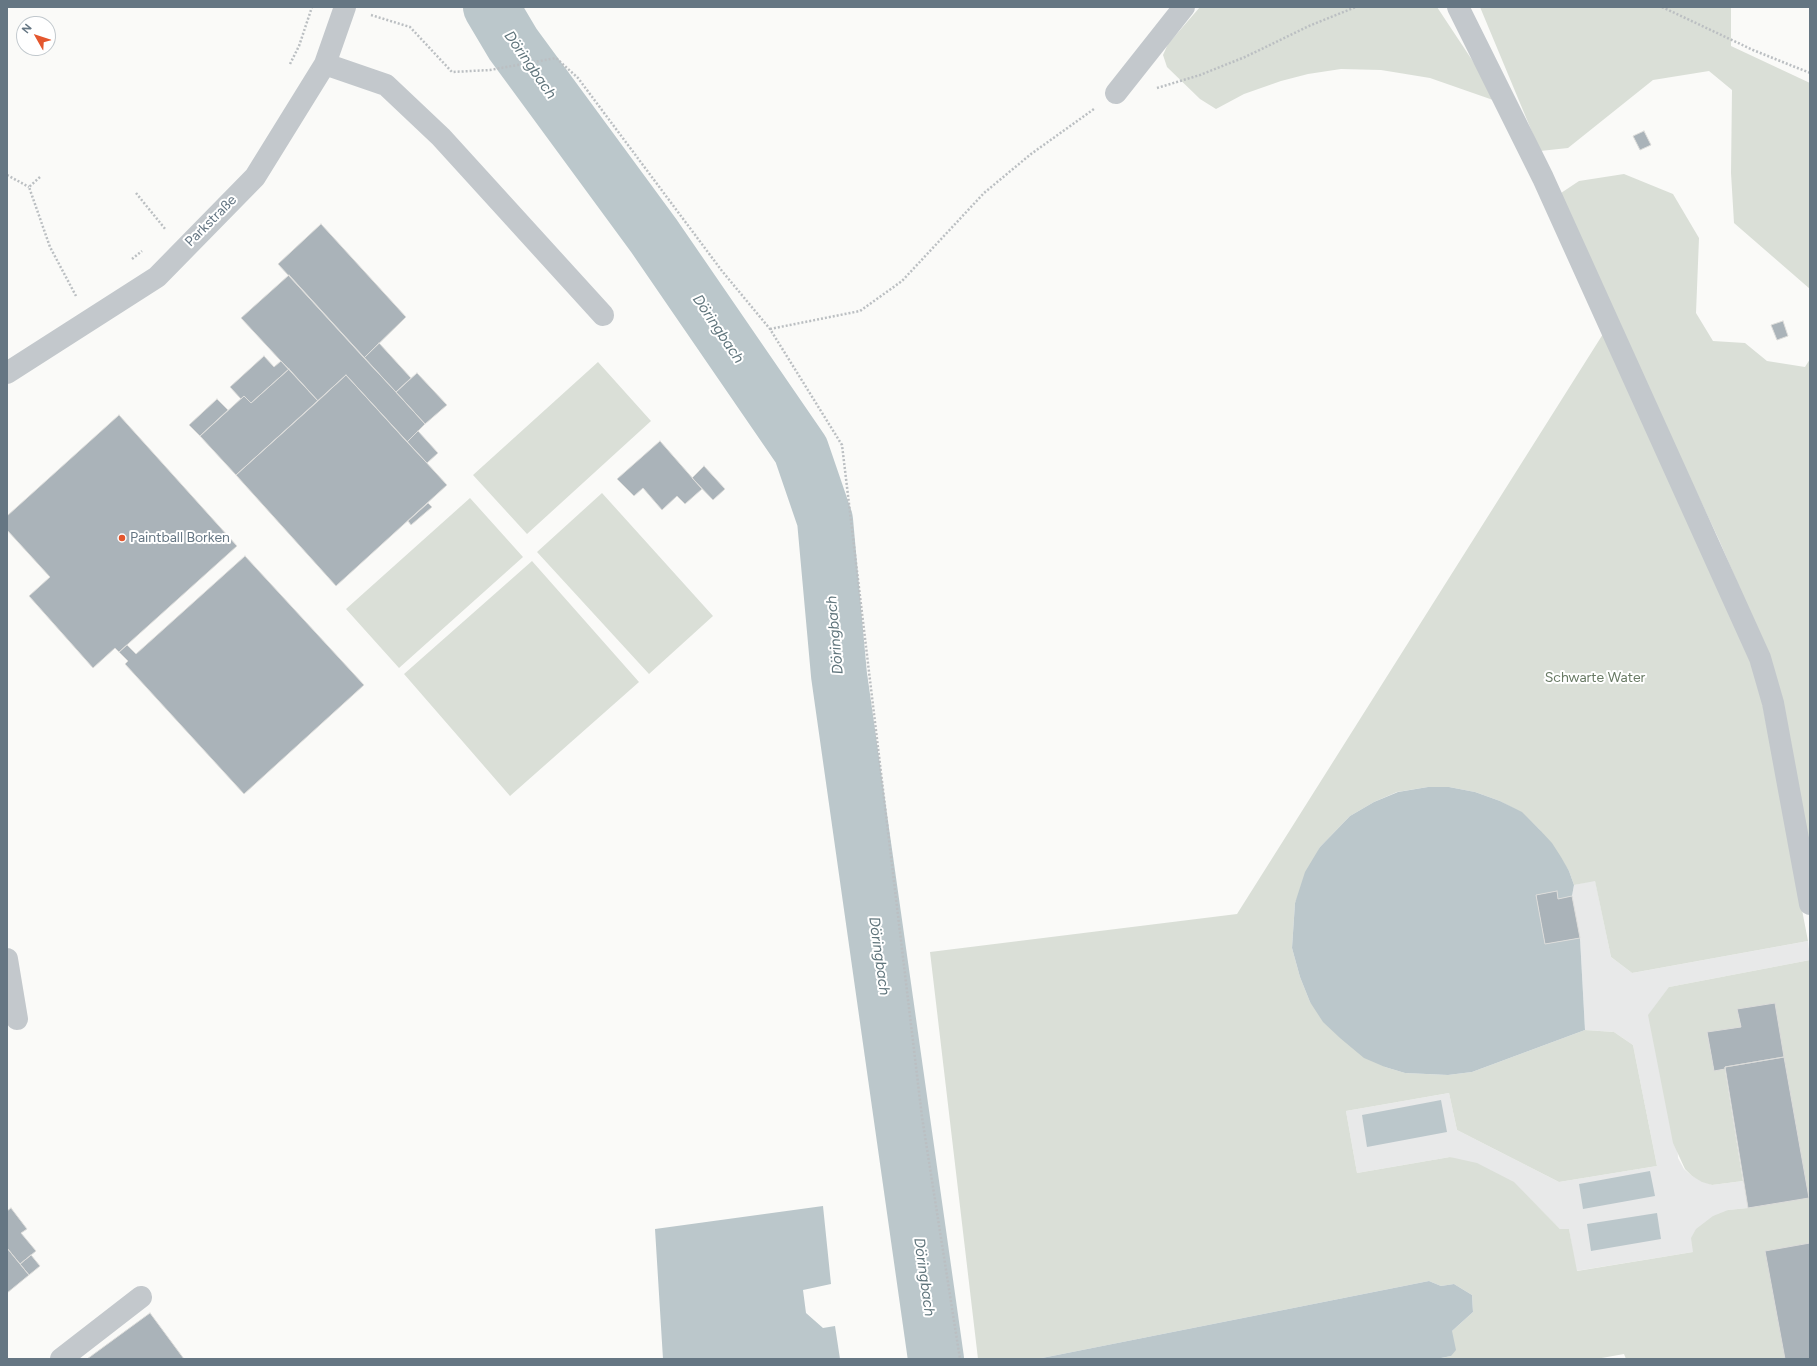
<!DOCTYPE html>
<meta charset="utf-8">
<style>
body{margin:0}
#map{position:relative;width:1817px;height:1366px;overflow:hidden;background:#fafaf8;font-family:Figtree,sans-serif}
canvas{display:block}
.frame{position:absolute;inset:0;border:8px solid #657683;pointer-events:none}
.north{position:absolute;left:16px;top:16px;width:40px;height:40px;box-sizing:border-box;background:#fff;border:1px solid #c1c8cd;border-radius:50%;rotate:309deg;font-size:11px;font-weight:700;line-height:16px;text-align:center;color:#657683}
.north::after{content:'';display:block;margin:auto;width:14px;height:18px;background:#e4572e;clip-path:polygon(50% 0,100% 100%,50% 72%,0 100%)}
</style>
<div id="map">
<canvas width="1817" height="1366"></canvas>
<div class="frame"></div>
<div class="north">N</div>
</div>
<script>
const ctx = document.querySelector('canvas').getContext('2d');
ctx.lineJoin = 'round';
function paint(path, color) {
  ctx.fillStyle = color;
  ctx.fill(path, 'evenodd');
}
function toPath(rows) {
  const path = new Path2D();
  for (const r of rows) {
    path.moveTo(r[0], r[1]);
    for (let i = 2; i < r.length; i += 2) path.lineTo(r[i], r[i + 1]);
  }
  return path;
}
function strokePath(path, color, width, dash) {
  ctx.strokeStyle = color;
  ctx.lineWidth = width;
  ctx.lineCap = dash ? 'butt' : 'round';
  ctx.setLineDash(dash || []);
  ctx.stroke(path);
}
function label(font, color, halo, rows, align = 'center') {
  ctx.font = font + ' Figtree,sans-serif';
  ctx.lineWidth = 4;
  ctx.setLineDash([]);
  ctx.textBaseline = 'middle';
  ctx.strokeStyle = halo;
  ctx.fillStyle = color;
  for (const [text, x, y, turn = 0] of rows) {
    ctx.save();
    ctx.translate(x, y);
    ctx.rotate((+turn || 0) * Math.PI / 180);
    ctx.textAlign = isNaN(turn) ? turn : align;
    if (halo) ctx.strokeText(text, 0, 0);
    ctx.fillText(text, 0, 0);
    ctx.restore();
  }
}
const built = toPath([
 [1595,880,1611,957,1632,973,1808,941,1810,960,1669,987,1678,1158,1684,1169,1692,1176,1712,1185,1743,1181,1748,1208,1728,1210,1693,1252,1576,1271,1569,1229,1560,1229,1514,1183,1450,1157,1357,1173,1346,1111,1449,1093,1457,1130,1559,1182,1657,1166,1633,1045,1614,1032,1585,1030,1580,938,1572,896,1574,885]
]);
const green = toPath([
 [1200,7,1437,7,1478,69,1493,100,1430,78,1381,70,1341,69,1308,74,1281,81,1244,94,1216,109,1200,99,1167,67,1163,55,1168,44],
 [1480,7,1731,7,1731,46,1810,83,1810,289,1734,223,1731,173,1732,90,1709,71,1653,80,1568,148,1540,151],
 [1624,174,1673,194,1699,238,1696,313,1713,341,1745,343,1767,361,1805,367,1810,359,1810,846,1769,656,1719,540,1656,406,1561,193,1579,181],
 [1603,334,1737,622,1760,691,1808,941,1632,973,1611,957,1595,881,1574,885,1569,871,1539,829,1522,813,1500,801,1475,792,1449,787,1428,787,1397,792,1374,802,1350,816,1320,847,1295,903,1292,948,1300,977,1310,1002,1385,1067,1405,1073,1448,1075,1472,1072,1585,1030,1614,1032,1633,1045,1657,1166,1559,1182,1457,1130,1449,1093,1346,1111,1357,1173,1450,1157,1477,1163,1514,1182,1560,1229,1569,1229,1577,1271,1693,1252,1691,1238,1696,1229,1713,1216,1728,1210,1748,1208,1807,1197,1737,1009,1741,1027,1707,1033,1714,1070,1725,1069,1743,1181,1712,1185,1702,1182,1692,1176,1685,1169,1673,1143,1648,1015,1669,987,1810,960,1810,1359,1626,1359,1624,1354,1596,1359,1436,1359,1451,1356,1452,1331,1473,1312,1472,1295,1454,1284,1441,1286,1429,1281,1037,1359,978,1359,930,952,1237,914],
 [598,362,651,421,527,534,473,475],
 [602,493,713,616,649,674,537,552],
 [470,498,523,557,399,668,346,609],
 [532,561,639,682,510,796,404,674]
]);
const water = toPath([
 [1428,787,1449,787,1475,792,1500,801,1522,812,1539,829,1552,843,1561,857,1569,871,1574,885,1572,896,1558,899,1557,891,1536,895,1545,944,1580,938,1585,1030,1472,1072,1448,1075,1405,1073,1385,1067,1364,1058,1340,1038,1323,1022,1310,1002,1300,977,1292,948,1295,903,1305,872,1320,847,1350,816,1374,802,1398,792],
 [1441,1100,1447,1132,1367,1147,1362,1115],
 [1650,1171,1655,1196,1583,1209,1579,1184],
 [823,1206,831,1284,803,1290,806,1313,823,1328,835,1326,840,1359,663,1359,655,1229],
 [1657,1213,1661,1239,1591,1251,1587,1224],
 [1429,1281,1441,1286,1454,1284,1472,1295,1473,1312,1452,1331,1456,1350,1451,1356,1436,1359,1037,1359]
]);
const river = toPath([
 [491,7,513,44,654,236,801,450,825,520,839,675,936,1359]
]);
const building = toPath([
 [1644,131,1651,145,1640,150,1633,136,1644,131],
 [321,224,406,317,364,358,278,264,321,224],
 [289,275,425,424,407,442,346,375,318,401,241,318,289,275],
 [1783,321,1788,336,1777,340,1771,325,1783,321],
 [379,343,411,378,396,392,364,358,379,343],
 [264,356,274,367,281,361,289,369,251,403,244,396,241,399,230,387,264,356],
 [289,369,318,401,236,475,200,436,244,396,251,403,289,369],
 [417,373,447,405,425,424,396,392,417,373],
 [346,375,447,485,336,586,236,475,346,375],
 [217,399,228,410,200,436,189,425,217,399],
 [119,415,237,546,119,652,115,648,93,668,29,596,50,577,7,530,7,516,119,415],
 [418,431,438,453,427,463,407,442,418,431],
 [660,441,702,489,685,504,677,496,662,510,643,488,634,496,617,479,660,441],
 [704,466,725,489,713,500,692,478,704,466],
 [428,503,432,507,411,525,408,521,428,503],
 [245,556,364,685,244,794,125,664,128,661,119,652,127,645,136,654,245,556],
 [1557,891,1558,899,1572,896,1580,938,1545,944,1536,895,1557,891],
 [1775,1003,1784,1057,1725,1067,1725,1069,1714,1071,1707,1032,1741,1027,1737,1009,1775,1003],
 [1784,1057,1809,1198,1748,1208,1725,1067,1784,1057],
 [11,1208,27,1229,21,1233,36,1251,20,1264,7,1248,7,1211,11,1208],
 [1810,1243,1810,1359,1785,1359,1765,1251,1810,1243],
 [7,1248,29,1275,7,1293,7,1248],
 [31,1255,40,1266,29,1275,20,1264,31,1255],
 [150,1313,184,1359,87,1359,150,1313]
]);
const path = toPath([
 [1662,7,1753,50,1810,73],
 [371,15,410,27,452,72,490,70,556,58,578,78,722,271,770,329,842,445,922,1117,960,1359],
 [290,64,299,46,312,7],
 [1157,88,1200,75,1245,57,1309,26,1356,7],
 [7,175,29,187],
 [40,177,29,187,50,247,76,296],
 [136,193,166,230],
 [132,259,142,251],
 [770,329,860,311,902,281,984,193,1031,154,1094,109]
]);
const minor = toPath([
 [1458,7,1543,178,1760,658,1773,703,1810,904],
 [325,64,386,85,441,137,603,315],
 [1116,93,1184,7],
 [7,373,157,277,255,177,325,64,345,7],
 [7,959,17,1019],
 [61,1359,141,1297]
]);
const markers = [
 [122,538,4,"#e4572e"]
];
const streetNames = [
 ["Parkstraße",211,221,-45]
];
const poiNames = [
 ["Paintball Borken",130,538]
];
const parkNames = [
 ["Schwarte Water",1595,678]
];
const waterNames = [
 ["Döringbach",530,65,55],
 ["Döringbach",718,329,56],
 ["Döringbach",835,635,-95],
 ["Döringbach",879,956,82],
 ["Döringbach",924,1277,82]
];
paint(built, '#e8e9e9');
paint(green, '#dadfd7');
paint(water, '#bbc7cb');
strokePath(river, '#bbc7cb', 56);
paint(building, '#aab3b9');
strokePath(building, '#dcdcda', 1);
strokePath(path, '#bbbfc2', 2.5, [2, 2]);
strokePath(minor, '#c3c8cc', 22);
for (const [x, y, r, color] of markers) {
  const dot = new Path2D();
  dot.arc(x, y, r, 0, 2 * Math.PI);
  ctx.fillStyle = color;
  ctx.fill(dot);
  strokePath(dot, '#fff', 1.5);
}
label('14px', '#657683', '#fff', streetNames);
label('14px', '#657683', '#fff', poiNames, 'left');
label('14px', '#687a64', '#fff', parkNames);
label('italic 15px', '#60757c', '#fff', waterNames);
</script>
